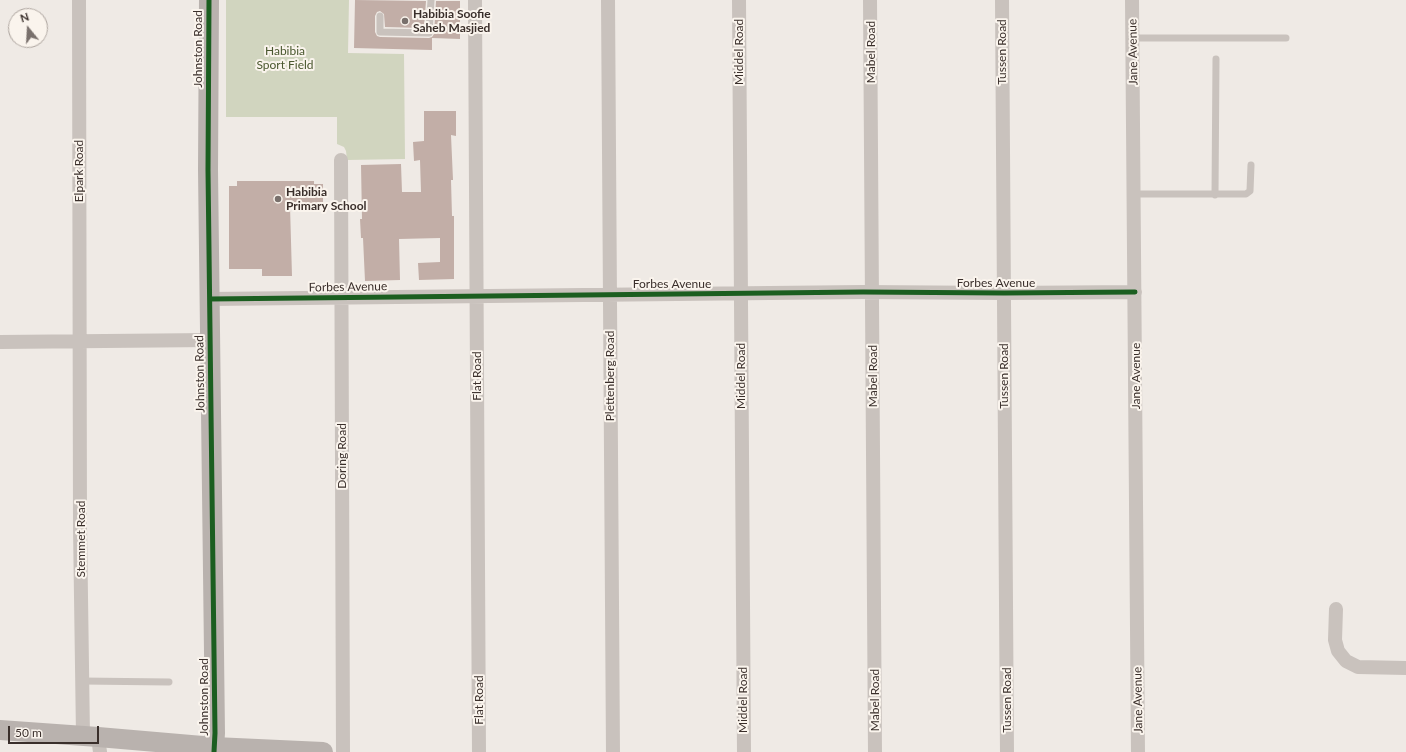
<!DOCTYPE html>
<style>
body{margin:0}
#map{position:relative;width:1406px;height:752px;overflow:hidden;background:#efeae5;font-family:Lato,sans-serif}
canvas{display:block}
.north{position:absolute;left:8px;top:8px;width:40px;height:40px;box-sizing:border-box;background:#faf4ed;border:1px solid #ada59f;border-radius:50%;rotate:342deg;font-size:11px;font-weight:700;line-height:16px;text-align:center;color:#3a2f2b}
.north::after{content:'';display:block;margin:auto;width:14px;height:18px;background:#79706c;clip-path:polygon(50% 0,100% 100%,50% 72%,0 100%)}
.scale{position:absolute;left:8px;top:726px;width:91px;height:18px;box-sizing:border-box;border:2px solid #3a2f2b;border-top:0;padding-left:5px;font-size:12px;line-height:14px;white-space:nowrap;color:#3a2f2b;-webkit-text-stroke:3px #faf4ed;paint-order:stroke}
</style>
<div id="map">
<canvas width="1406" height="752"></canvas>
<div class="north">N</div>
<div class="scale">50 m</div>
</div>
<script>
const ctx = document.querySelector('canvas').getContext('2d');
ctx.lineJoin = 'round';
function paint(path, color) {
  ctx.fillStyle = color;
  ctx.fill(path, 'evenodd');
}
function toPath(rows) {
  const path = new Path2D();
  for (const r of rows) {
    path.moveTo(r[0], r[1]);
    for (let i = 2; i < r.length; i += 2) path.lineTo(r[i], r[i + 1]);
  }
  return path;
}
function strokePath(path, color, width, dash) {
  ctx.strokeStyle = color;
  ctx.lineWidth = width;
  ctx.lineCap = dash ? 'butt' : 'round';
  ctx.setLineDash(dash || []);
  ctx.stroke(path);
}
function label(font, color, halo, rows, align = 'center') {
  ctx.font = font + ' Lato,sans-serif';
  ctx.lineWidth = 4;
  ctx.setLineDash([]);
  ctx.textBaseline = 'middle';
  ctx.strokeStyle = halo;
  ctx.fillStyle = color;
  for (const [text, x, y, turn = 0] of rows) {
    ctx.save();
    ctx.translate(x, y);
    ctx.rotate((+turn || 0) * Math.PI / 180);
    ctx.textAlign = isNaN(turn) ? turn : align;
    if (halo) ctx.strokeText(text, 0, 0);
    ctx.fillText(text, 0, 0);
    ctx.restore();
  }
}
const green = toPath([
 [226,0,349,0,348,53,404,54,405,159,347,160,346,151,344,147,337,144,337,117,226,117]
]);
const building = toPath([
 [355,0,426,1,424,28,385,27,384,14,380,11,377,12,375,16,375,32,377,36,380,37,429,38,432,37,434,34,436,1,460,1,460,39,432,38,432,50,354,48],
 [424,111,456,111,456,136,451,135,453,180,451,180,452,216,454,216,454,279,419,280,418,263,440,262,440,238,399,239,400,280,365,281,363,238,361,238,360,219,362,219,361,165,401,164,402,192,421,192,420,160,414,161,413,142,424,141],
 [237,181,314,181,314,184,323,184,323,206,290,206,292,276,262,276,262,269,229,269,229,186,237,186]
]);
const lane = toPath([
 [380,16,380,32,429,33,431,0],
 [1133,38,1286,38],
 [1134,194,1246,194,1250,191,1251,165],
 [1215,195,1216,59],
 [82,681,169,682]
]);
const street = toPath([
 [79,0,80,527,83,736],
 [475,0,479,752],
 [608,0,613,752],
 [739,0,744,752],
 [870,0,875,752],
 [1002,0,1007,752],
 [1132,0,1138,752],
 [341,160,343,752],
 [210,299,863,292,1004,293,1135,292],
 [0,342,210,340],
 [1336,609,1335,640,1338,651,1346,661,1358,667,1406,668],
 [98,737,100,752]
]);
const secondary = toPath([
 [209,0,208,170,215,733,214,747],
 [0,730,98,737,214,747,323,752]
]);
const cycleway = toPath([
 [209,0,208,170,215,733,214,752],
 [210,299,863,292,1004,293,1135,292]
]);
const markers = [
 [405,21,4,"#79706c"],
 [278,199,4,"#79706c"]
];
const poiNames = [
 ["Habibia Soofie",413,14],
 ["Saheb Masjied",413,28],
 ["Habibia",286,192],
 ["Primary School",286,206]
];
const streetNames = [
 ["Johnston Road",198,49,-90],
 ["Middel Road",739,52,-90],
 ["Mabel Road",871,52,-90],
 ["Tussen Road",1002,52,-90],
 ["Jane Avenue",1133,52,-91],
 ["Elpark Road",79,171,-90],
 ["Forbes Avenue",996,283],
 ["Forbes Avenue",672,284],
 ["Forbes Avenue",348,287,-1],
 ["Johnston Road",200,374,-91],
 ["Flat Road",477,376,-90],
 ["Plettenberg Road",610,376,-90],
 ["Middel Road",741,376,-90],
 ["Mabel Road",873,376,-90],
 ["Tussen Road",1004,376,-90],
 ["Jane Avenue",1136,376,-90],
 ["Doring Road",342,456,-90],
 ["Stemmet Road",81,539,-90],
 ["Johnston Road",204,697,-90],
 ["Flat Road",479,700,-90],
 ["Middel Road",743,700,-90],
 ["Mabel Road",875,700,-90],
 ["Tussen Road",1007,700,-90],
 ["Jane Avenue",1138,700,-91]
];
const parkNames = [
 ["Habibia",285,51],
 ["Sport Field",285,65]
];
paint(green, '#d1d5bf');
paint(building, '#c2aea7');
strokePath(lane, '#c9c2bd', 7);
strokePath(street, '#c9c2bd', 14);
strokePath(secondary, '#b9b2ae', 20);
strokePath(cycleway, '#1b5e20', 5);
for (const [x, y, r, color] of markers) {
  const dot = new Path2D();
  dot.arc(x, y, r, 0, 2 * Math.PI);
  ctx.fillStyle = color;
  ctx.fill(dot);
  strokePath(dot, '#faf4ed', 1.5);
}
label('bold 12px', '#3a2f2b', '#faf4ed', poiNames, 'left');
label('12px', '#3a2f2b', '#faf4ed', streetNames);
label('12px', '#4a582f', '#faf4ed', parkNames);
</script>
